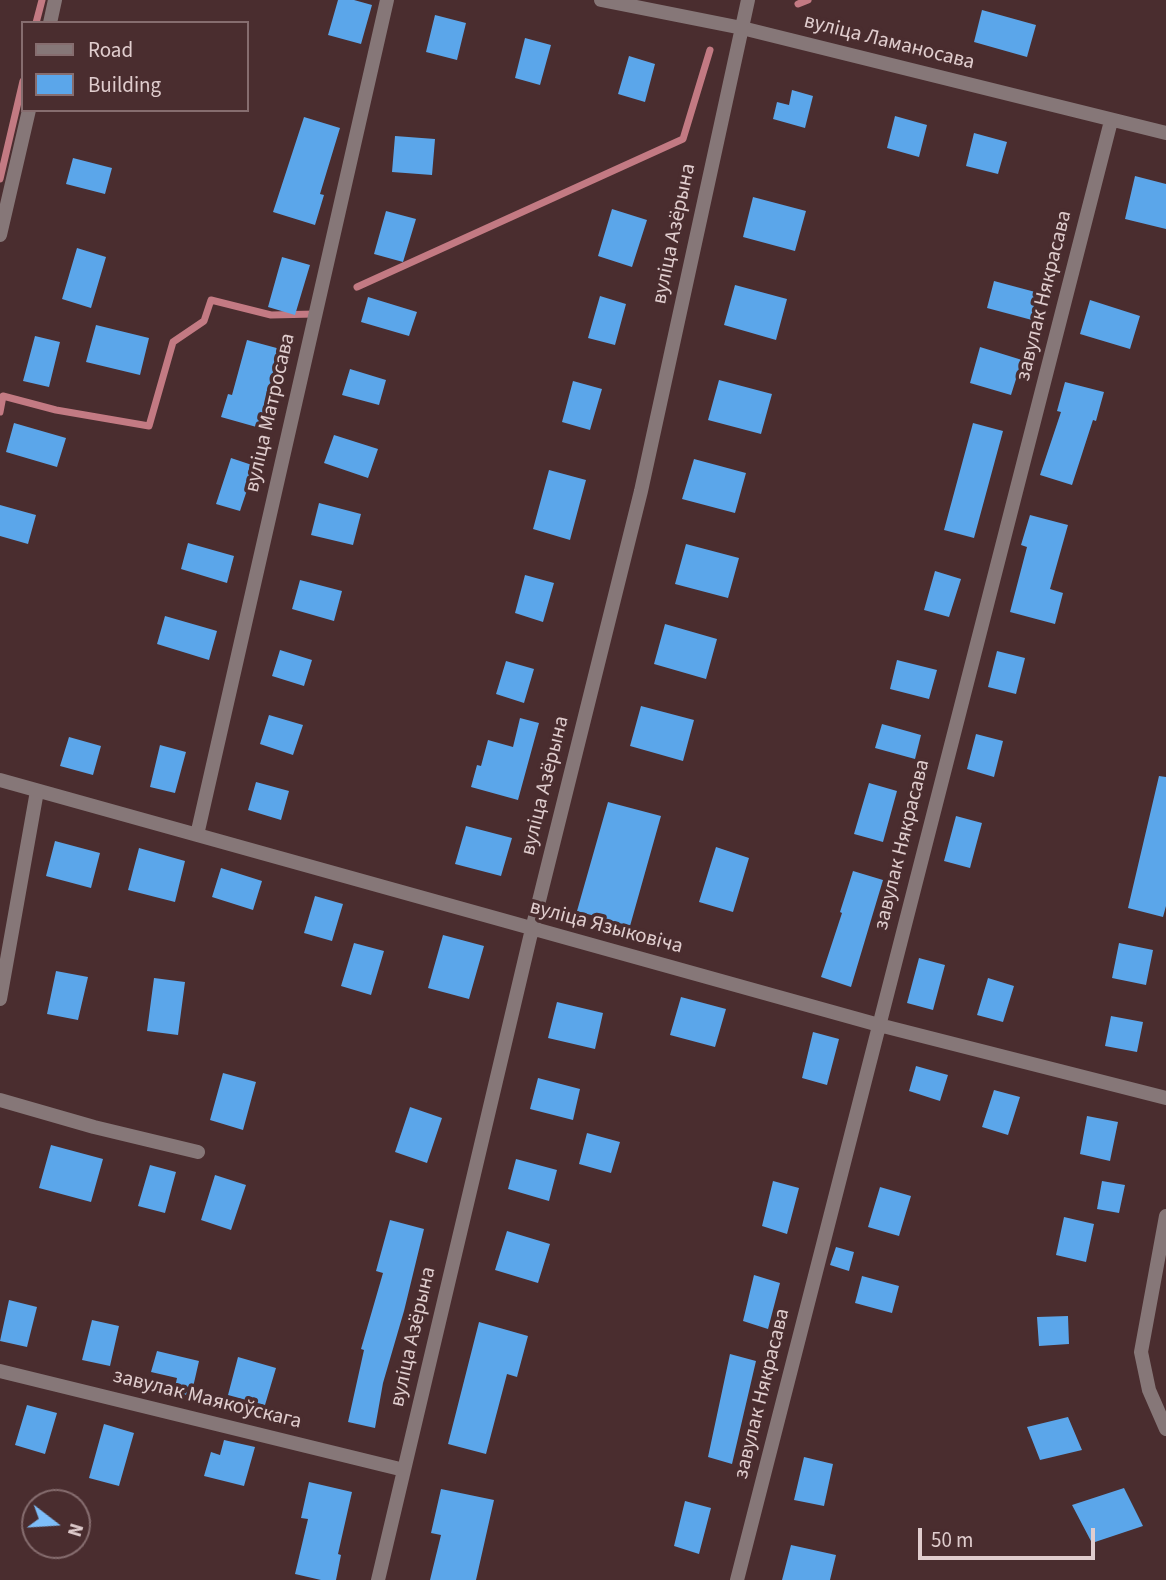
<!DOCTYPE html>
<meta charset="utf-8">
<style>
body{margin:0}
#map{position:relative;width:1166px;height:1580px;overflow:hidden;background:#4a2d2f;font-family:"Source Sans 3",sans-serif}
canvas{display:block}
.legend{position:absolute;left:21px;top:21px;width:228px;height:91px;box-sizing:border-box;background:#4a2d2f;border:2px solid #866d6f;margin:0;padding:9px 12px;list-style:none;font-size:21px;color:#e0cdce}
.legend li{display:flex;align-items:center;gap:14px;height:35px}
.legend b{width:35px;border:2px solid #866d6f}
.north{position:absolute;left:21px;top:1489px;width:70px;height:70px;box-sizing:border-box;background:#4a2d2f;border:2px solid #866d6f;border-radius:50%;rotate:107deg;font-size:19px;font-weight:700;line-height:28px;text-align:center;color:#e0cdce}
.north::after{content:'';display:block;margin:auto;width:24px;height:32px;background:#7ebef9;clip-path:polygon(50% 0,100% 100%,50% 72%,0 100%)}
.scale{position:absolute;left:918px;top:1528px;width:177px;height:32px;box-sizing:border-box;border:4px solid #e0cdce;border-top:0;padding-left:9px;font-size:21px;line-height:24px;white-space:nowrap;color:#e0cdce;-webkit-text-stroke:5px #4a2d2f;paint-order:stroke}
</style>
<div id="map">
<canvas width="1166" height="1580"></canvas>
<ul class="legend">
<li><b style="height:9px;background:#867778"></b>Road</li>
<li><b style="height:19px;background:#5ba6ea"></b>Building</li>
</ul>
<div class="north">N</div>
<div class="scale">50 m</div>
</div>
<script>
const c = document.querySelector('canvas').getContext('2d');
c.lineJoin = 'round';
const poly = rows => new Path2D(rows.map(r => 'M' + r).join(''));
function strokePath(path, color, width, dash) { c.strokeStyle = color; c.lineWidth = width; c.lineCap = dash ? 'butt' : 'round'; c.setLineDash(dash || []); c.stroke(path); }
function paint(path, color) { c.fillStyle = color; c.fill(path, 'evenodd'); }
function write(font, color, halo, rows, align = 'center') {
  c.font = font + ' "Source Sans 3",sans-serif'; c.lineWidth = 7; c.setLineDash([]); c.textBaseline = 'middle'; c.strokeStyle = halo; c.fillStyle = color; for (const [text, x, y, turn = 0] of rows) {
    c.save(); c.translate(x, y); c.rotate((+turn || 0) * Math.PI / 180); c.textAlign = isNaN(turn) ? turn : align; if (halo) c.strokeText(text, 0, 0); c.fillText(text, 0, 0); c.restore();
  }
}
const stream = poly([
 [798,4,808,0],
 [36,23,42,0],
 [0,179,23,81],
 [357,287,683,139,710,50],
 [0,412,3,396,56,410,149,426,173,342,204,321,211,300,271,315,315,314]
]);
const building = poly([
 [338,0,354,0,372,5,361,44,328,35],
 [982,10,1036,25,1027,57,974,42],
 [435,15,466,23,457,60,426,52],
 [525,38,551,45,540,85,515,78],
 [629,56,655,64,645,102,618,94],
 [792,90,813,96,805,128,773,119,777,102,789,105],
 [895,116,927,125,919,157,887,148],
 [304,117,340,128,320,194,324,195,315,225,273,212],
 [974,133,1007,142,998,174,966,166],
 [395,136,435,139,432,175,392,172],
 [73,158,112,168,105,194,66,184],
 [1135,176,1166,184,1166,229,1125,219],
 [753,197,806,211,795,251,743,237],
 [612,209,647,220,632,267,598,256],
 [386,211,416,219,403,262,374,254],
 [77,248,106,257,91,308,62,299],
 [282,257,310,265,295,315,268,307],
 [994,281,1039,293,1032,320,987,308],
 [735,285,787,299,776,340,724,325],
 [600,296,626,304,615,345,588,338],
 [368,297,417,312,409,336,361,322],
 [1090,300,1140,316,1130,349,1080,334],
 [96,325,149,338,140,375,86,362],
 [35,336,60,342,49,387,23,381],
 [247,340,284,350,260,428,221,417,228,394,232,395],
 [980,347,1022,360,1011,395,970,383],
 [350,369,386,380,379,405,342,395],
 [719,380,772,394,761,434,708,420],
 [573,381,602,389,590,430,562,422],
 [1065,382,1104,392,1096,421,1093,420,1072,485,1040,475,1061,412,1057,411],
 [14,423,66,438,57,467,6,452],
 [973,423,1003,431,974,538,944,530],
 [334,435,378,449,368,478,324,463],
 [231,458,255,466,240,511,216,504],
 [694,459,746,473,735,513,682,499],
 [549,470,586,480,570,540,533,529],
 [319,503,361,514,353,545,311,535],
 [0,505,36,515,28,544,0,536],
 [1030,515,1068,525,1050,589,1063,593,1055,624,1010,612,1027,547,1021,545],
 [188,543,234,556,227,583,181,569],
 [686,544,739,558,728,598,675,584],
 [935,571,961,579,949,617,924,610],
 [525,575,554,583,543,622,515,613],
 [300,580,342,591,334,621,292,609],
 [165,616,217,631,209,660,157,644],
 [665,624,717,639,706,679,654,664],
 [280,650,312,660,304,686,272,676],
 [997,651,1025,658,1016,694,988,687],
 [897,660,937,670,929,699,890,689],
 [506,661,534,669,524,703,496,694],
 [641,706,694,720,683,761,630,746],
 [269,715,303,725,293,755,260,744],
 [520,718,539,723,518,800,471,787,477,765,481,766,488,740,513,747],
 [882,724,921,735,915,759,875,748],
 [976,734,1003,741,994,777,967,769],
 [69,737,101,746,93,775,60,766],
 [160,745,186,752,175,793,150,787],
 [1159,776,1166,777,1166,906,1163,917,1128,908],
 [256,782,289,791,281,820,248,810],
 [869,783,897,791,883,842,854,834],
 [608,802,661,816,630,926,577,911],
 [956,816,982,823,970,868,944,861],
 [466,826,512,838,501,876,455,864],
 [55,841,100,853,91,888,46,876],
 [716,847,749,858,733,912,699,902],
 [139,848,185,861,175,902,128,890],
 [221,868,262,881,253,910,212,897],
 [853,871,883,880,851,987,821,977,842,913,840,912],
 [315,896,343,904,332,941,304,933],
 [443,935,484,946,469,999,428,988],
 [354,943,384,951,371,995,341,986],
 [1119,943,1153,950,1146,985,1112,978],
 [919,958,945,965,933,1010,907,1003],
 [56,971,88,977,78,1020,47,1014],
 [154,978,185,982,178,1035,147,1031],
 [988,978,1014,986,1003,1022,977,1015],
 [681,997,726,1009,715,1047,670,1035],
 [557,1002,603,1013,595,1049,548,1038],
 [1111,1016,1143,1022,1137,1052,1105,1046],
 [813,1032,839,1039,827,1085,802,1078],
 [916,1066,948,1075,940,1101,909,1091],
 [223,1073,256,1082,243,1130,210,1120],
 [538,1078,580,1089,573,1120,530,1109],
 [994,1090,1020,1097,1008,1135,982,1127],
 [410,1107,442,1118,427,1163,395,1152],
 [1087,1116,1118,1122,1110,1161,1080,1154],
 [587,1133,620,1142,611,1173,579,1164],
 [51,1145,103,1159,91,1202,39,1188],
 [516,1159,557,1170,549,1201,508,1189],
 [150,1165,176,1172,165,1213,138,1206],
 [215,1175,246,1185,231,1230,201,1220],
 [773,1181,799,1188,787,1234,762,1226],
 [1102,1181,1125,1185,1119,1213,1097,1209],
 [880,1187,911,1196,899,1236,868,1227],
 [1064,1217,1094,1224,1086,1262,1056,1255],
 [390,1220,424,1229,404,1311,383,1383,375,1428,348,1422,364,1350,361,1349,383,1273,376,1271],
 [507,1231,550,1244,538,1283,495,1270],
 [836,1247,854,1252,849,1271,830,1265],
 [754,1275,780,1283,768,1329,743,1321],
 [862,1276,899,1286,892,1313,855,1303],
 [9,1300,37,1307,27,1347,0,1341],
 [1068,1316,1069,1344,1039,1346,1037,1317],
 [92,1320,119,1326,110,1366,82,1360],
 [479,1322,528,1336,517,1377,507,1374,486,1454,448,1444],
 [157,1351,199,1361,191,1396,174,1392,177,1378,151,1372],
 [730,1354,756,1361,732,1464,708,1457],
 [238,1357,276,1368,265,1405,228,1395],
 [27,1405,57,1413,45,1454,15,1445],
 [1068,1417,1082,1450,1040,1460,1027,1427],
 [104,1424,134,1433,119,1486,89,1478],
 [224,1440,255,1447,244,1486,204,1476,211,1452,220,1455],
 [804,1457,833,1464,824,1506,794,1500],
 [309,1482,352,1492,338,1554,341,1555,336,1580,321,1580,295,1574,308,1519,301,1518],
 [1124,1488,1143,1526,1092,1543,1072,1505],
 [441,1489,494,1500,476,1580,430,1580,441,1535,431,1533],
 [685,1501,711,1508,699,1554,674,1546],
 [791,1545,836,1555,830,1580,782,1580]
]);
const minor = poly([
 [601,0,742,28,1166,133],
 [0,780,879,1025,1166,1098],
 [197,835,387,0],
 [0,999,37,791],
 [0,1100,94,1127,198,1152],
 [1166,1216,1141,1352,1149,1390,1166,1429],
 [0,1371,404,1470],
 [378,1580,532,929,641,491,748,0],
 [737,1580,1111,121]
]);
const tertiary = poly([
 [50,23,55,0],
 [0,235,29,110]
]);
const streetNames = [
 ["вуліца Ламаносава",889,43,14],
 ["вуліца Азёрына",675,234,-78],
 ["завулак Някрасава",1045,296,-76],
 ["вуліца Матросава",271,413,-77],
 ["вуліца Азёрына",546,786,-76],
 ["завулак Някрасава",903,845,-76],
 ["вуліца Языковіча",606,928,15],
 ["вуліца Азёрына",414,1337,-77],
 ["завулак Някрасава",763,1394,-76],
 ["завулак Маякоўскага",207,1400,14]
];
strokePath(stream, '#c37a83', 7);
paint(building, '#5ba6ea');
strokePath(minor, '#867778', 14);
strokePath(tertiary, '#867778', 14);
write('21px', '#e0cdce', '#4a2d2f', streetNames);
</script>
